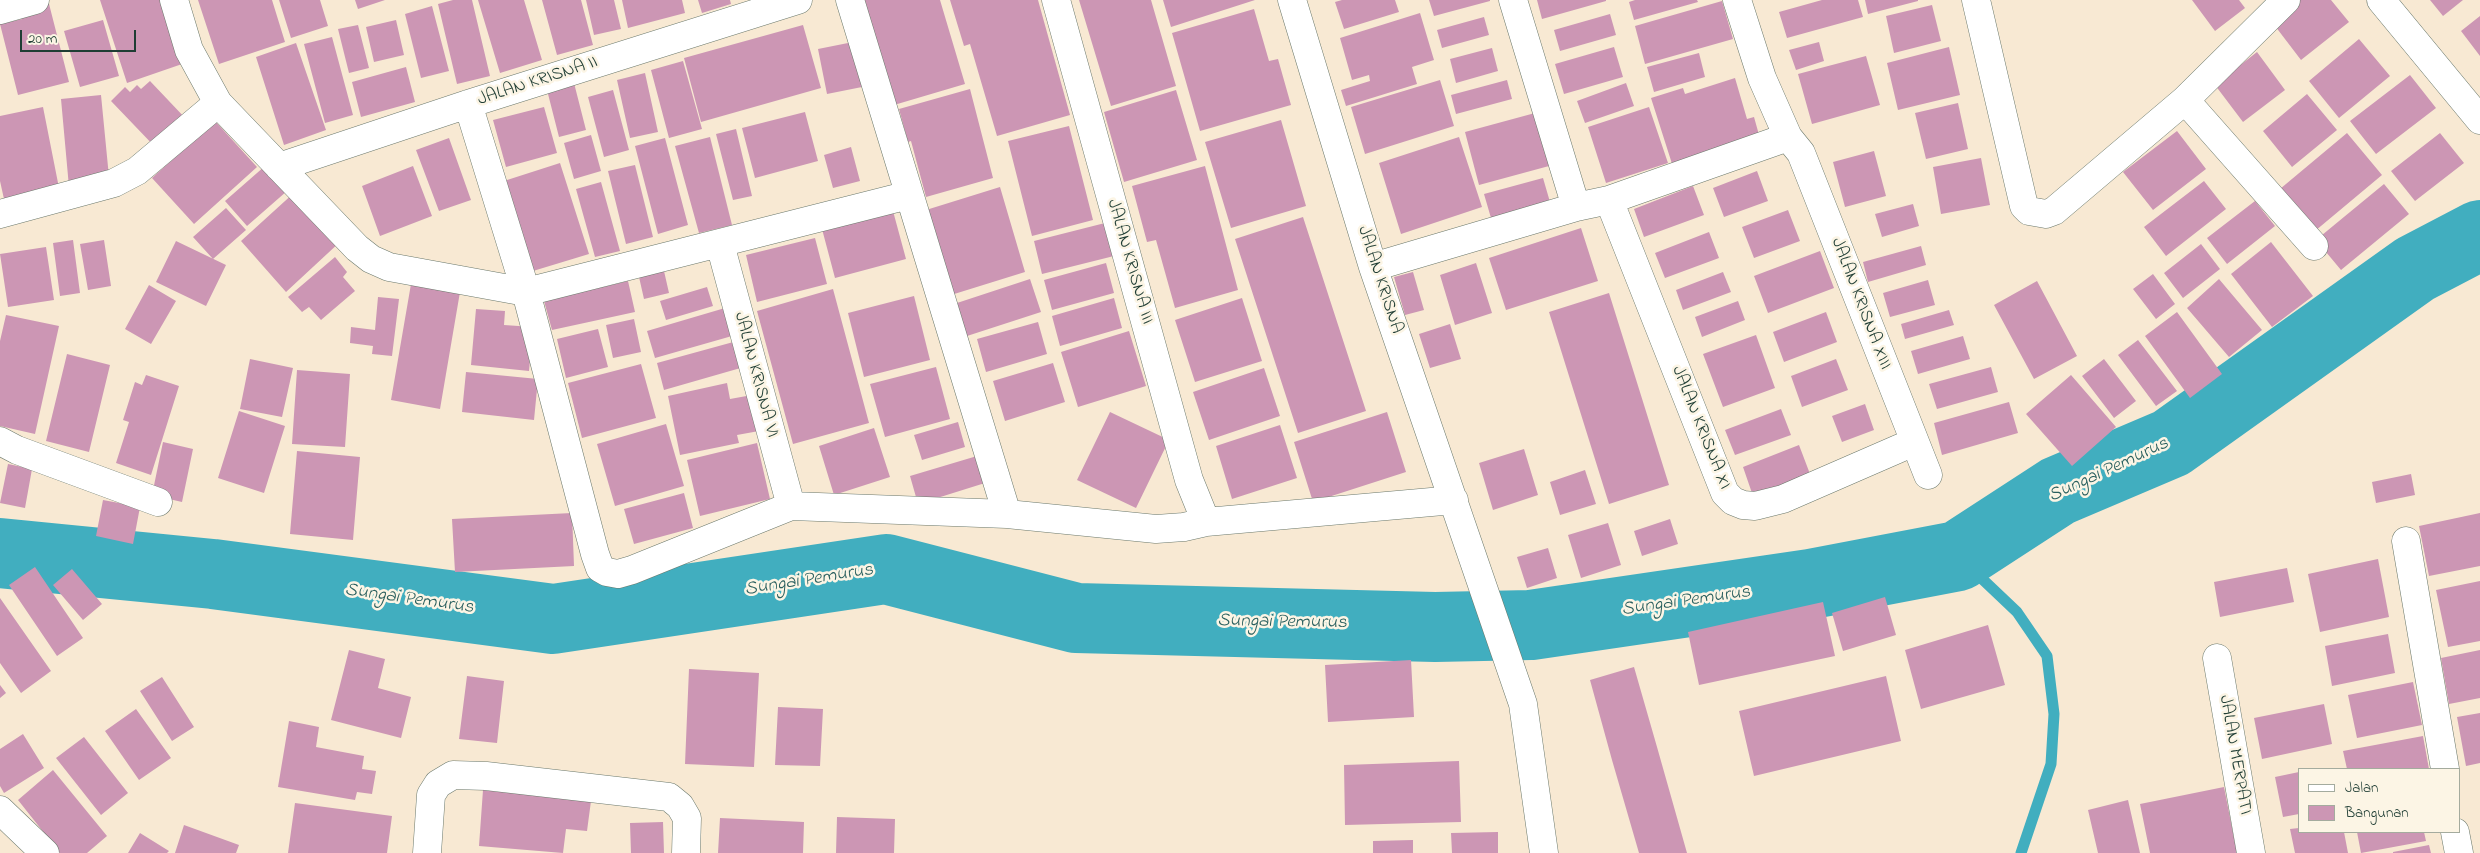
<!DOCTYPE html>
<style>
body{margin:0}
#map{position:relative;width:2480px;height:853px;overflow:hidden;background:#f8e9d3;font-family:"Indie Flower",sans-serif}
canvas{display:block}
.legend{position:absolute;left:2298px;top:768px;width:162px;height:65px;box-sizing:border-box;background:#fcf5e5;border:1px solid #a4ab9e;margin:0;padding:6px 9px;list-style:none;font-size:15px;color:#1f3d34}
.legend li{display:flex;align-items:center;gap:10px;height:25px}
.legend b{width:25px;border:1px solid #a4ab9e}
.scale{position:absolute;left:20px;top:30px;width:116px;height:22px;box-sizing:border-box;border:2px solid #1f3d34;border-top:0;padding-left:6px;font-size:15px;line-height:18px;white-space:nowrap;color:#1f3d34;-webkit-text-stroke:4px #fcf5e5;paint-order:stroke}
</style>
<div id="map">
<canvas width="2480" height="853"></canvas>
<ul class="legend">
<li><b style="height:6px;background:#fff"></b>Jalan</li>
<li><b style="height:14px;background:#cc96b4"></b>Bangunan</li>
</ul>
<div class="scale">20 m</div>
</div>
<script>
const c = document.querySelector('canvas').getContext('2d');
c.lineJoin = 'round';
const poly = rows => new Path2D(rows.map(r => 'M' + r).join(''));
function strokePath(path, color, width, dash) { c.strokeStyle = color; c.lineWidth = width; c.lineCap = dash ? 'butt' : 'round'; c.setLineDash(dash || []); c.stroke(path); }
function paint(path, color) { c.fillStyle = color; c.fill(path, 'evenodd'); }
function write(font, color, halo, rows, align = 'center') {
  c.font = font + ' "Indie Flower",sans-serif'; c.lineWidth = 5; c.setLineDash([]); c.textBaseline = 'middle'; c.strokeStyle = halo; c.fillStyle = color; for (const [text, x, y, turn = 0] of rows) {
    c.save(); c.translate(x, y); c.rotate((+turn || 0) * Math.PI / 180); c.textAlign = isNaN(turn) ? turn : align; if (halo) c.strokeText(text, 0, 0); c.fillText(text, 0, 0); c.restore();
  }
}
const stream = poly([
 [1958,556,2017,612,2047,656,2054,714,2051,764,2021,853]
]);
const river = poly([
 [0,553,213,574,553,619,886,569,1076,618,1435,627,1531,625,1811,584,1958,556,2058,491,2171,443,2415,269,2480,235]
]);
const building = poly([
 [48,0,69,82,18,95,0,24,22,19,19,8],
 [100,0,164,0,185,63,127,83],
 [198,0,272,0,285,42,219,64],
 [279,0,320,0,328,26,291,38],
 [355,0,385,0,358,9],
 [453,0,472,0,490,76,457,84,438,4],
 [478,0,524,0,542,60,500,73],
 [542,0,581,0,593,45,557,55],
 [586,0,614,0,621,29,594,35],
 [622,0,682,0,685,13,628,28],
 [698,0,730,0,731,4,702,13],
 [862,0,940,0,965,84,894,105],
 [950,0,1038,0,1070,115,997,136,970,44,964,46],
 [1079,0,1151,0,1176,86,1111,106],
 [1163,0,1255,0,1171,27],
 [1342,0,1395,0,1399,12,1344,29,1335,2],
 [1429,0,1490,0,1490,1,1434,16],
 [1537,0,1606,0,1606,1,1542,19],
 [1635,0,1697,0,1698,2,1634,20,1629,2],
 [1822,0,1858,0,1863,17,1787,38,1779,12],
 [1865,0,1918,0,1918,1,1868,14],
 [2192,0,2239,0,2245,8,2215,31],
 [2300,0,2331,0,2349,22,2301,60,2272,22],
 [2430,0,2463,0,2443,16],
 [1722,1,1733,39,1645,64,1635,26],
 [1932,5,1941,41,1894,53,1886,16],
 [432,6,449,71,421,78,405,14],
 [1254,9,1269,61,1278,59,1291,105,1200,131,1172,33],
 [1420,13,1434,60,1412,67,1417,84,1346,106,1341,90,1370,81,1369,75,1352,80,1340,38],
 [1610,14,1616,35,1560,51,1554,30],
 [2480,16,2480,56,2461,31],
 [1484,17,1489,35,1442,48,1437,30],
 [103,20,119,76,80,87,64,31],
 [396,20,404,55,374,62,366,27],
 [358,25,369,68,349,73,338,29],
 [803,25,821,88,701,122,684,58],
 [332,37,353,115,325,123,304,44],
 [2359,39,2390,76,2339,118,2309,81],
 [853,42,862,87,827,94,818,49],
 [1819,42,1824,61,1796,70,1789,50],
 [296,43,326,130,284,145,256,57],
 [1614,47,1623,77,1564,94,1555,64],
 [1949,47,1960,95,1898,110,1887,63],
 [1492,48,1498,71,1456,83,1450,59],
 [2257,52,2285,90,2243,122,2215,85],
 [1699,53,1705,77,1654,92,1647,67],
 [1866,56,1880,105,1812,124,1798,74],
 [683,61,702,129,669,138,651,70],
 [406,67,415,102,361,117,352,82],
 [645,73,658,132,630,138,617,80],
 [2410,75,2436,108,2376,154,2350,121],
 [1735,78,1747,119,1754,117,1761,142,1674,170,1651,98,1683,88,1685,94],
 [1440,80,1454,126,1365,154,1351,107],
 [1507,80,1512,99,1456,114,1451,95],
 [150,81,187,120,157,149,111,101,125,87,130,92,137,85,141,89],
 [574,83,586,130,559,137,547,90],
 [1626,83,1634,106,1585,123,1577,101],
 [970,89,993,178,926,197,911,141,908,142,899,109],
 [613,90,629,150,604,157,588,97],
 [1176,90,1197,160,1124,182,1104,112],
 [2307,94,2337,130,2292,167,2263,131],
 [101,95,109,177,69,187,61,99],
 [1958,103,1968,149,1926,159,1915,113],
 [43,107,59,188,4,199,0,181,0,116],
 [544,107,557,153,506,167,493,120],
 [1649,107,1668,163,1606,183,1588,127],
 [805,112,818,161,755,178,742,128],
 [1535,113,1549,166,1479,185,1465,132],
 [1281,120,1306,206,1231,228,1205,142],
 [215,121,257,167,194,224,152,178],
 [1069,126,1093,220,1032,236,1008,141],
 [736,129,752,196,733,200,716,134],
 [2177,131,2206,169,2153,210,2123,172],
 [2347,133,2382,175,2315,231,2280,189],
 [2440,133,2464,163,2415,201,2391,171],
 [591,135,601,171,574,179,564,143],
 [710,137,732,225,699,233,675,146],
 [1459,137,1482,207,1401,234,1379,163],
 [449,138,471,200,439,211,416,150],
 [665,138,688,225,658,234,635,146],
 [851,147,860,181,833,188,824,155],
 [1874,151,1886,196,1845,207,1833,162],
 [1981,158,1990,205,1941,214,1933,167],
 [560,163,589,254,533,271,504,181],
 [635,165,653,237,626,244,608,171],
 [265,166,287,191,247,226,225,201],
 [413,166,432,216,380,236,362,186],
 [1205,166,1238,290,1175,308,1156,240,1147,242,1132,186],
 [1757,171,1768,201,1724,217,1713,188],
 [1543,178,1550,202,1491,218,1484,194],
 [2204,181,2226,209,2166,256,2144,227],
 [601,182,620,251,595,257,576,189],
 [2384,184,2409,214,2341,270,2316,240],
 [1693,186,1704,215,1644,237,1634,209],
 [1000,187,1025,272,951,295,926,210],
 [296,191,341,241,286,292,241,241],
 [2255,201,2275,226,2227,264,2207,238],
 [1913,204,1919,226,1882,237,1875,214],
 [226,208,246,230,213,259,193,237],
 [1788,210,1800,241,1754,258,1742,227],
 [893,211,906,259,835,278,822,229],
 [1303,217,1366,411,1298,433,1235,239],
 [1105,223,1114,256,1042,274,1034,241],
 [1581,228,1598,281,1506,310,1489,258],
 [1709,232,1719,258,1665,278,1655,253],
 [815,238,827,284,757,302,746,255],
 [73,240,80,293,60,296,53,243],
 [104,240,111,286,88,290,80,244],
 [176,241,226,265,206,306,156,282],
 [2271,242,2313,296,2272,327,2231,274],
 [2201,244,2220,269,2183,298,2164,273],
 [1921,246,1926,265,1868,282,1863,262],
 [46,247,54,300,8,307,0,254],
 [1820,251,1834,288,1768,313,1754,276],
 [335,257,347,272,343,277,355,291,321,320,309,307,302,312,288,297],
 [1106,263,1114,293,1052,310,1044,280],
 [1476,263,1492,313,1455,325,1440,275],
 [664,271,669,293,644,299,639,277],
 [1413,272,1424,310,1405,315,1394,277],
 [1723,272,1731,292,1683,310,1676,290],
 [2153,274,2175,304,2156,319,2133,289],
 [1030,279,1041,312,967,336,957,303],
 [2219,279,2262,330,2229,357,2187,308],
 [1928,280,1935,305,1890,317,1883,293],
 [628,281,635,312,552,330,544,301],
 [2037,281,2077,356,2034,379,1994,305],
 [411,284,460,292,440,409,391,400],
 [149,285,176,301,151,344,125,329],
 [707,287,713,306,666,320,660,301],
 [833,289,869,423,793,444,757,311],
 [1609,293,1669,485,1609,504,1549,312],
 [914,296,930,360,864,377,848,313],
 [378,297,399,299,392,356,372,354,373,346,350,343,351,327,375,330],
 [1114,298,1122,328,1060,346,1052,316],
 [1242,298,1262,361,1195,382,1175,320],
 [1738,301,1745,320,1702,337,1695,317],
 [725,308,732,336,655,358,647,331],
 [476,309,505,311,504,325,533,327,529,371,471,365],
 [1949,310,1954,325,1905,339,1901,324],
 [1826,312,1837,342,1784,362,1773,332],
 [2177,312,2222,374,2190,398,2145,336],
 [6,315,59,326,35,434,0,426,0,341],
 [634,319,641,352,613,358,606,325],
 [1038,322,1047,354,986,372,977,339],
 [1450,324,1461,359,1430,368,1419,334],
 [598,329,608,367,566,378,557,339],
 [1129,331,1146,386,1078,407,1061,352],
 [1756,335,1775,388,1723,407,1703,354],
 [1963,336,1970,359,1918,374,1911,351],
 [2138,340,2177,391,2156,406,2118,355],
 [737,341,744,367,664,390,657,363],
 [67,354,110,365,89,452,46,441],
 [250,359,293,368,282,417,240,409],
 [1836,359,1848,390,1802,407,1791,376],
 [2104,359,2136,401,2114,418,2082,376],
 [1053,363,1065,402,1005,421,993,381],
 [641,364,656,418,582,438,568,383],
 [936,367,950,419,885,437,870,384],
 [1991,367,1998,392,1937,409,1929,384],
 [1264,368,1280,416,1209,440,1193,392],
 [297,370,350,374,345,447,292,444],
 [466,372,538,379,534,420,462,412],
 [146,375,179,386,151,475,116,463,129,422,123,420,135,382,142,385],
 [2071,375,2116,427,2072,466,2026,414],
 [727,383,730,399,752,395,759,431,737,435,739,443,680,455,668,396],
 [2009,402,2018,433,1942,455,1934,423],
 [1865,404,1874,430,1842,442,1832,416],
 [1781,409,1791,435,1735,455,1725,430],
 [239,411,285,426,264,493,218,478],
 [1110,412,1169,440,1136,508,1077,480],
 [1387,412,1406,472,1313,502,1294,442],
 [958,422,965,447,922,460,914,435],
 [666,424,684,486,615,506,597,444],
 [1280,425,1297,478,1232,499,1216,446],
 [874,428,890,477,834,495,819,446],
 [163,442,193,449,182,502,152,495],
 [757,443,770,499,700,516,687,460],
 [1799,445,1810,474,1753,496,1743,467],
 [1524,449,1538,495,1493,510,1479,463],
 [297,451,360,457,353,540,290,534],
 [977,456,985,483,918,504,910,476],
 [8,464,32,469,25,508,0,503],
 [1585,470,1596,504,1560,515,1550,482],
 [2411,474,2415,495,2376,503,2372,482],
 [684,493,693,528,634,544,624,509],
 [103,500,140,507,133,544,96,536],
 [572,513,574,566,455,572,452,519],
 [2480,513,2480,566,2429,576,2419,526],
 [1670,519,1678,544,1642,556,1634,531],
 [1608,523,1621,565,1581,578,1568,535],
 [1548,548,1557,578,1527,588,1517,557],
 [2378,559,2389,617,2320,632,2308,574],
 [35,567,83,638,57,656,9,585],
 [2287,568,2294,602,2220,617,2214,582],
 [72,569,102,604,83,620,53,585],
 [2480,581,2480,641,2448,647,2436,590],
 [1885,597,1896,635,1843,651,1832,613],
 [0,598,51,671,21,693,0,663],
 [1823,602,1835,656,1699,685,1688,632],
 [1988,625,2005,685,1921,709,1905,650],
 [2388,634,2395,673,2332,686,2325,646],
 [349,650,385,659,378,688,411,697,401,738,331,720],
 [2480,650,2480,698,2449,704,2441,658],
 [1411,660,1414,717,1328,722,1325,665],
 [1634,667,1657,747,1687,853,1639,853,1612,760,1590,680],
 [689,669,759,673,754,767,685,764],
 [467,676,504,681,497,743,459,739],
 [1886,676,1901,741,1754,776,1739,711],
 [162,677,194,727,172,741,140,691],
 [2413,682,2422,725,2357,738,2348,695],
 [0,685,6,693,0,698],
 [2324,704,2332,744,2262,759,2254,718],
 [778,707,823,709,820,766,775,765],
 [136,709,171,758,139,780,105,731],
 [2480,713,2480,763,2466,766,2457,717],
 [289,721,319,727,316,747,364,756,362,769,376,771,372,794,357,792,355,800,278,787],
 [23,734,44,768,4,793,0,786,0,749],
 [2423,736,2429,769,2347,769,2343,751],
 [84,737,128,793,101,815,56,758],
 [1459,761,1461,822,1345,825,1344,765],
 [53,770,107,836,87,853,60,853,18,800],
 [2299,772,2299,814,2283,817,2275,777],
 [2224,787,2237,853,2150,853,2140,804],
 [483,790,591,801,587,831,566,829,563,853,479,846],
 [2128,800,2140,853,2098,853,2088,810],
 [295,803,392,816,387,853,288,853],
 [837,817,895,819,894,853,836,853],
 [720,818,804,822,803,853,718,853],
 [663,822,664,853,631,853,630,823],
 [184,825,239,845,236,853,175,853],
 [2299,828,2299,832,2344,832,2348,853,2295,853,2290,829],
 [1498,832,1498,853,1452,853,1451,833],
 [2357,832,2424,832,2426,841,2361,853],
 [140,833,169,851,167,853,128,853],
 [1413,840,1413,853,1373,853,1373,841],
 [2429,845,2431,853,2393,853,2393,852]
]);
const minor = poly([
 [174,0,189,50,218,103,357,248,371,259,389,267,526,292,909,195],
 [850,0,1007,514],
 [1056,0,1189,480,1206,522],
 [1292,0,1373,267,1523,704,1544,853],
 [1513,0,1576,207],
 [1737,0,1762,78,1788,137,1801,153,1928,475],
 [1976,0,2024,206,2029,211,2046,214,2054,211,2185,100,2286,0],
 [2381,0,2480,120],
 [0,10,35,0],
 [2185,100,2314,246],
 [468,104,526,292,595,554,600,568,607,572,618,574,632,570,791,506,1007,514,1156,529,1184,527,1206,522,1454,500],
 [279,167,468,104,798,0],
 [1609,200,1725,493,1733,501,1743,505,1755,506,1783,499,1914,442],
 [0,214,114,183,137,171,218,103],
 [720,244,791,506],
 [1373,267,1576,207,1609,200,1788,137],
 [0,441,17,450,158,502],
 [2406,541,2445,769],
 [2217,658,2251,853],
 [0,810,45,853],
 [2455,832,2459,853],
 [427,853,431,795,438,784,453,775,486,776,669,797,680,806,687,818,686,853]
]);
const streetNames = [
 ["JALAN KRISNA II",538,82,-18],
 ["JALAN KRISNA III",1129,262,74],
 ["JALAN KRISNA",1379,280,72],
 ["JALAN KRISNA XIII",1860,304,69],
 ["JALAN KRISNA VI",755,375,75],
 ["JALAN KRISNA XI",1700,428,68],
 ["JALAN MERPATI",2234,755,80]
];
const waterNames = [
 ["Sungai Pemurus",2109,471,-25],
 ["Sungai Pemurus",809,581,-9],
 ["Sungai Pemurus",409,600,8],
 ["Sungai Pemurus",1686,602,-8],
 ["Sungai Pemurus",1282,623,1]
];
strokePath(stream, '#41aebf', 11);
strokePath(river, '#41aebf', 70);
paint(building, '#cc96b4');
strokePath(minor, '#6b796c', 29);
strokePath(minor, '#fff', 28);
write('18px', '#1f3d34', '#fcf5e5', streetNames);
write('italic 19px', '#295f5e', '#fcf5e5', waterNames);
</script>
